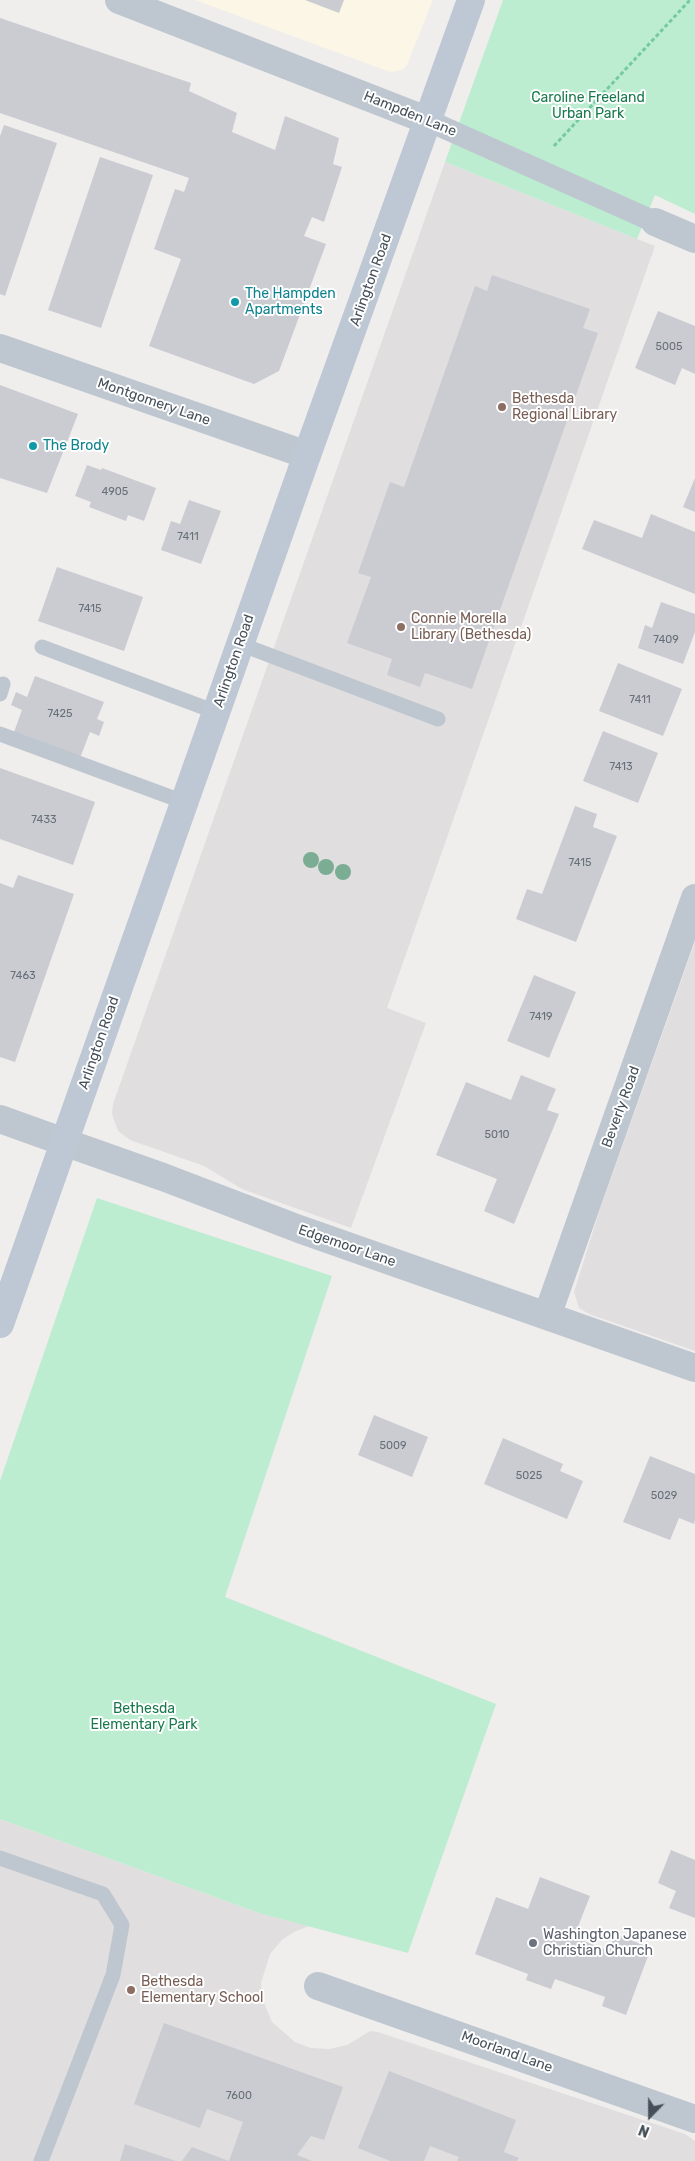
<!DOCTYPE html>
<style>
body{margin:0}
#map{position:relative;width:695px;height:2161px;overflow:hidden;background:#f0eded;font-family:Rubik,sans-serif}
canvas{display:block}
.north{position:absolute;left:625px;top:2091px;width:50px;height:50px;-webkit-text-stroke:4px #fff;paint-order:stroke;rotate:202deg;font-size:14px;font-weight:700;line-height:20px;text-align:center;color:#46505a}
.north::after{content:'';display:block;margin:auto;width:18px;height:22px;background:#46505a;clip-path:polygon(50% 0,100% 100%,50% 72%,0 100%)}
</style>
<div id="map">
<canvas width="695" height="2161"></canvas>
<div class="north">N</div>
</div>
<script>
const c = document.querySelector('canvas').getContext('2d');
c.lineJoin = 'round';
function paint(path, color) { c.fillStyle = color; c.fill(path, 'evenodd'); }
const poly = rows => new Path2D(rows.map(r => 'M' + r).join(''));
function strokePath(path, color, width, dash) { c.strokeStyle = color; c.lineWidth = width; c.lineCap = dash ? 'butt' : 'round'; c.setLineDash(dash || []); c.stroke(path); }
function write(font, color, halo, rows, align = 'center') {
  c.font = font + ' Rubik,sans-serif'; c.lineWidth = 4; c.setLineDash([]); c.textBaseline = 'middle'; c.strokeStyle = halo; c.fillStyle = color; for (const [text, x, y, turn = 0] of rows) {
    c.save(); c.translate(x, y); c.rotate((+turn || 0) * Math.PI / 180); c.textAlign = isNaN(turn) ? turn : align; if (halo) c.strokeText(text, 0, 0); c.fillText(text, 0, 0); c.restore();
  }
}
const commercial = poly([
 [195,0,433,0,407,65,402,70,390,72]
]);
const education = poly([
 [445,162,655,246,387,1008,426,1023,351,1228,242,1189,204,1166,130,1140,118,1131,112,1114,113,1104],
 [695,942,695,1351,589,1314,579,1308,574,1292,600,1209],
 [0,1819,259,1913,309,1926,294,1932,282,1940,270,1954,261,1983,262,1998,272,2022,295,2042,311,2048,329,2049,347,2045,370,2031,378,2032,685,2134,695,2141,695,2161,0,2161]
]);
const green = poly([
 [503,0,695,0,695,214,655,195,637,239,445,162],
 [97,1198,332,1276,225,1597,496,1704,408,1953,259,1913,0,1819,0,1481]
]);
const building = poly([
 [305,0,344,0,339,13],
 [0,18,191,83,189,91,237,113,232,132,275,150,285,116,339,138,333,164,342,167,324,222,312,217,304,236,326,244,279,371,254,384,149,346,181,259,154,249,175,189,184,192,189,178,0,113],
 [4,125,57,143,5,296,0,294,0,136],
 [100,157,153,175,101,328,48,310],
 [492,275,590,309,583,328,598,333,472,689,425,673,420,687,387,675,392,659,347,643,371,577,358,573,390,482,404,487,475,286,487,291],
 [658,311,695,326,695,374,682,368,675,385,635,368],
 [0,385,78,414,47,493,0,478],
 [87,465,101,470,102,468,156,488,144,521,128,515,126,521,89,507,91,502,75,496],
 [695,478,695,512,683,507],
 [189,500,221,511,201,564,161,550,171,521,180,524],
 [651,514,695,532,695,594,582,549,594,520,642,538],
 [57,567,143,597,124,651,38,621],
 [661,602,695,614,695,632,683,664,638,648,645,625,652,628],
 [618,663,682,689,663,736,599,711],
 [35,676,104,702,97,719,104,722,99,736,90,732,80,758,14,732,22,710,11,705,16,692,27,697],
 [603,731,658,753,638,803,583,781],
 [0,768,95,802,73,865,0,839],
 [575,806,597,814,593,827,617,836,576,942,516,919,527,889,542,894],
 [18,875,74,894,15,1062,0,1057,0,883,13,888],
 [534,975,576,992,549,1058,507,1041],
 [521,1075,556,1089,547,1110,559,1114,514,1224,484,1211,497,1179,436,1155,466,1082,511,1100],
 [374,1415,428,1437,412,1477,358,1455],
 [503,1438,563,1464,560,1471,583,1481,567,1519,484,1484],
 [650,1456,695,1474,695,1520,694,1524,679,1518,670,1540,623,1522],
 [671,1850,695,1860,695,1918,669,1908,676,1891,658,1883],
 [540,1877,590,1896,574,1937,609,1951,615,1934,651,1948,626,2015,602,2006,605,1997,555,1979,551,1989,526,1980,528,1974,475,1954,496,1897,528,1909],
 [164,2023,343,2087,324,2140,311,2136,297,2155,312,2161,182,2161,192,2147,229,2161,243,2122,207,2109,200,2128,134,2104],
 [389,2071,516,2120,504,2152,519,2158,517,2161,457,2161,459,2157,430,2146,424,2161,390,2161,358,2148],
 [125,2144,176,2161,120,2161]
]);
const path = poly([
 [554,146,690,0]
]);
const service = poly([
 [240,644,438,719],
 [42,647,216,712],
 [0,694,3,684],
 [0,734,184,802],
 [0,1858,103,1894,122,1925,113,1975,41,2161]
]);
const pedestrian = poly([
 [429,121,655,222]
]);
const minor = poly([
 [119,0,429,121],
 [655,222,695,239],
 [0,348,307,455],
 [64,1142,163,1177,299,1229,695,1368],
 [547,1316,695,898],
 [318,1986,695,2119]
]);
const tertiary = poly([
 [0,1119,64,1142]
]);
const secondary = poly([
 [0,1324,307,455,471,0]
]);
const trees = [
 [311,860],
 [326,867],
 [343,872]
];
const markers = [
 [235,302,5,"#0f9aa8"],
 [502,407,5,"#8d6e63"],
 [33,446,5,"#0f9aa8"],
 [401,627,5,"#8d6e63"],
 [533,1943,5,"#6b7280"],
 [131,1990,5,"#8d6e63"]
];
const numberNames = [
 ["5005",669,347],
 ["4905",115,492],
 ["7411",188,537],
 ["7415",90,609],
 ["7409",666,640],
 ["7411",640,700],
 ["7425",60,714],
 ["7413",621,767],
 ["7433",44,820],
 ["7415",580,863],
 ["7463",23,976],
 ["7419",541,1017],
 ["5010",497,1135],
 ["5009",393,1446],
 ["5025",529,1476],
 ["5029",664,1496],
 ["7600",239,2096]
];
const parkNames = [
 ["Caroline Freeland",588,98],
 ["Urban Park",588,114],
 ["Bethesda",144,1709],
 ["Elementary Park",144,1725]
];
const streetNames = [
 ["Hampden Lane",410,114,22],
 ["Arlington Road",371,280,-70],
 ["Montgomery Lane",154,402,19],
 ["Arlington Road",234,661,-71],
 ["Arlington Road",99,1043,-71],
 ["Beverly Road",621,1107,-70],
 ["Edgemoor Lane",347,1246,19],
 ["Moorland Lane",507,2052,20]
];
const cultureNames = [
 ["The Hampden",245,294],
 ["Apartments",245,310],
 ["The Brody",43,446]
];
const educationNames = [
 ["Bethesda",512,399],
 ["Regional Library",512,415],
 ["Connie Morella",411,619],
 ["Library (Bethesda)",411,635],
 ["Bethesda",141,1982],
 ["Elementary School",141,1998]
];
const worshipNames = [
 ["Washington Japanese",543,1935],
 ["Christian Church",543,1951]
];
paint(commercial, '#fbf6e6');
paint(education, '#e1dedf');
paint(green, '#bcedd0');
paint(building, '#caccd2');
strokePath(path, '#75caa2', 3, [4, 2.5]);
strokePath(service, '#bec7cf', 15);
strokePath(pedestrian, '#bec7cf', 22);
strokePath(minor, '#bec7cf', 28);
strokePath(tertiary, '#bec7cf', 28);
strokePath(secondary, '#bec8d4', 28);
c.fillStyle = '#7aad94';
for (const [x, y] of trees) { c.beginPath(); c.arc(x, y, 8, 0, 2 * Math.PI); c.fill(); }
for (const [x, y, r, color] of markers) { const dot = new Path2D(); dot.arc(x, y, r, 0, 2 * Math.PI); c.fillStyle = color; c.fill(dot); strokePath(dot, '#fff', 2); }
write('11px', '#676f78', null, numberNames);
write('14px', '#19794c', '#fff', parkNames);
write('14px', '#46505a', '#fff', streetNames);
write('14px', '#0d838f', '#fff', cultureNames, 'left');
write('14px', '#785e54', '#fff', educationNames, 'left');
write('14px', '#5b616d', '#fff', worshipNames, 'left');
</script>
